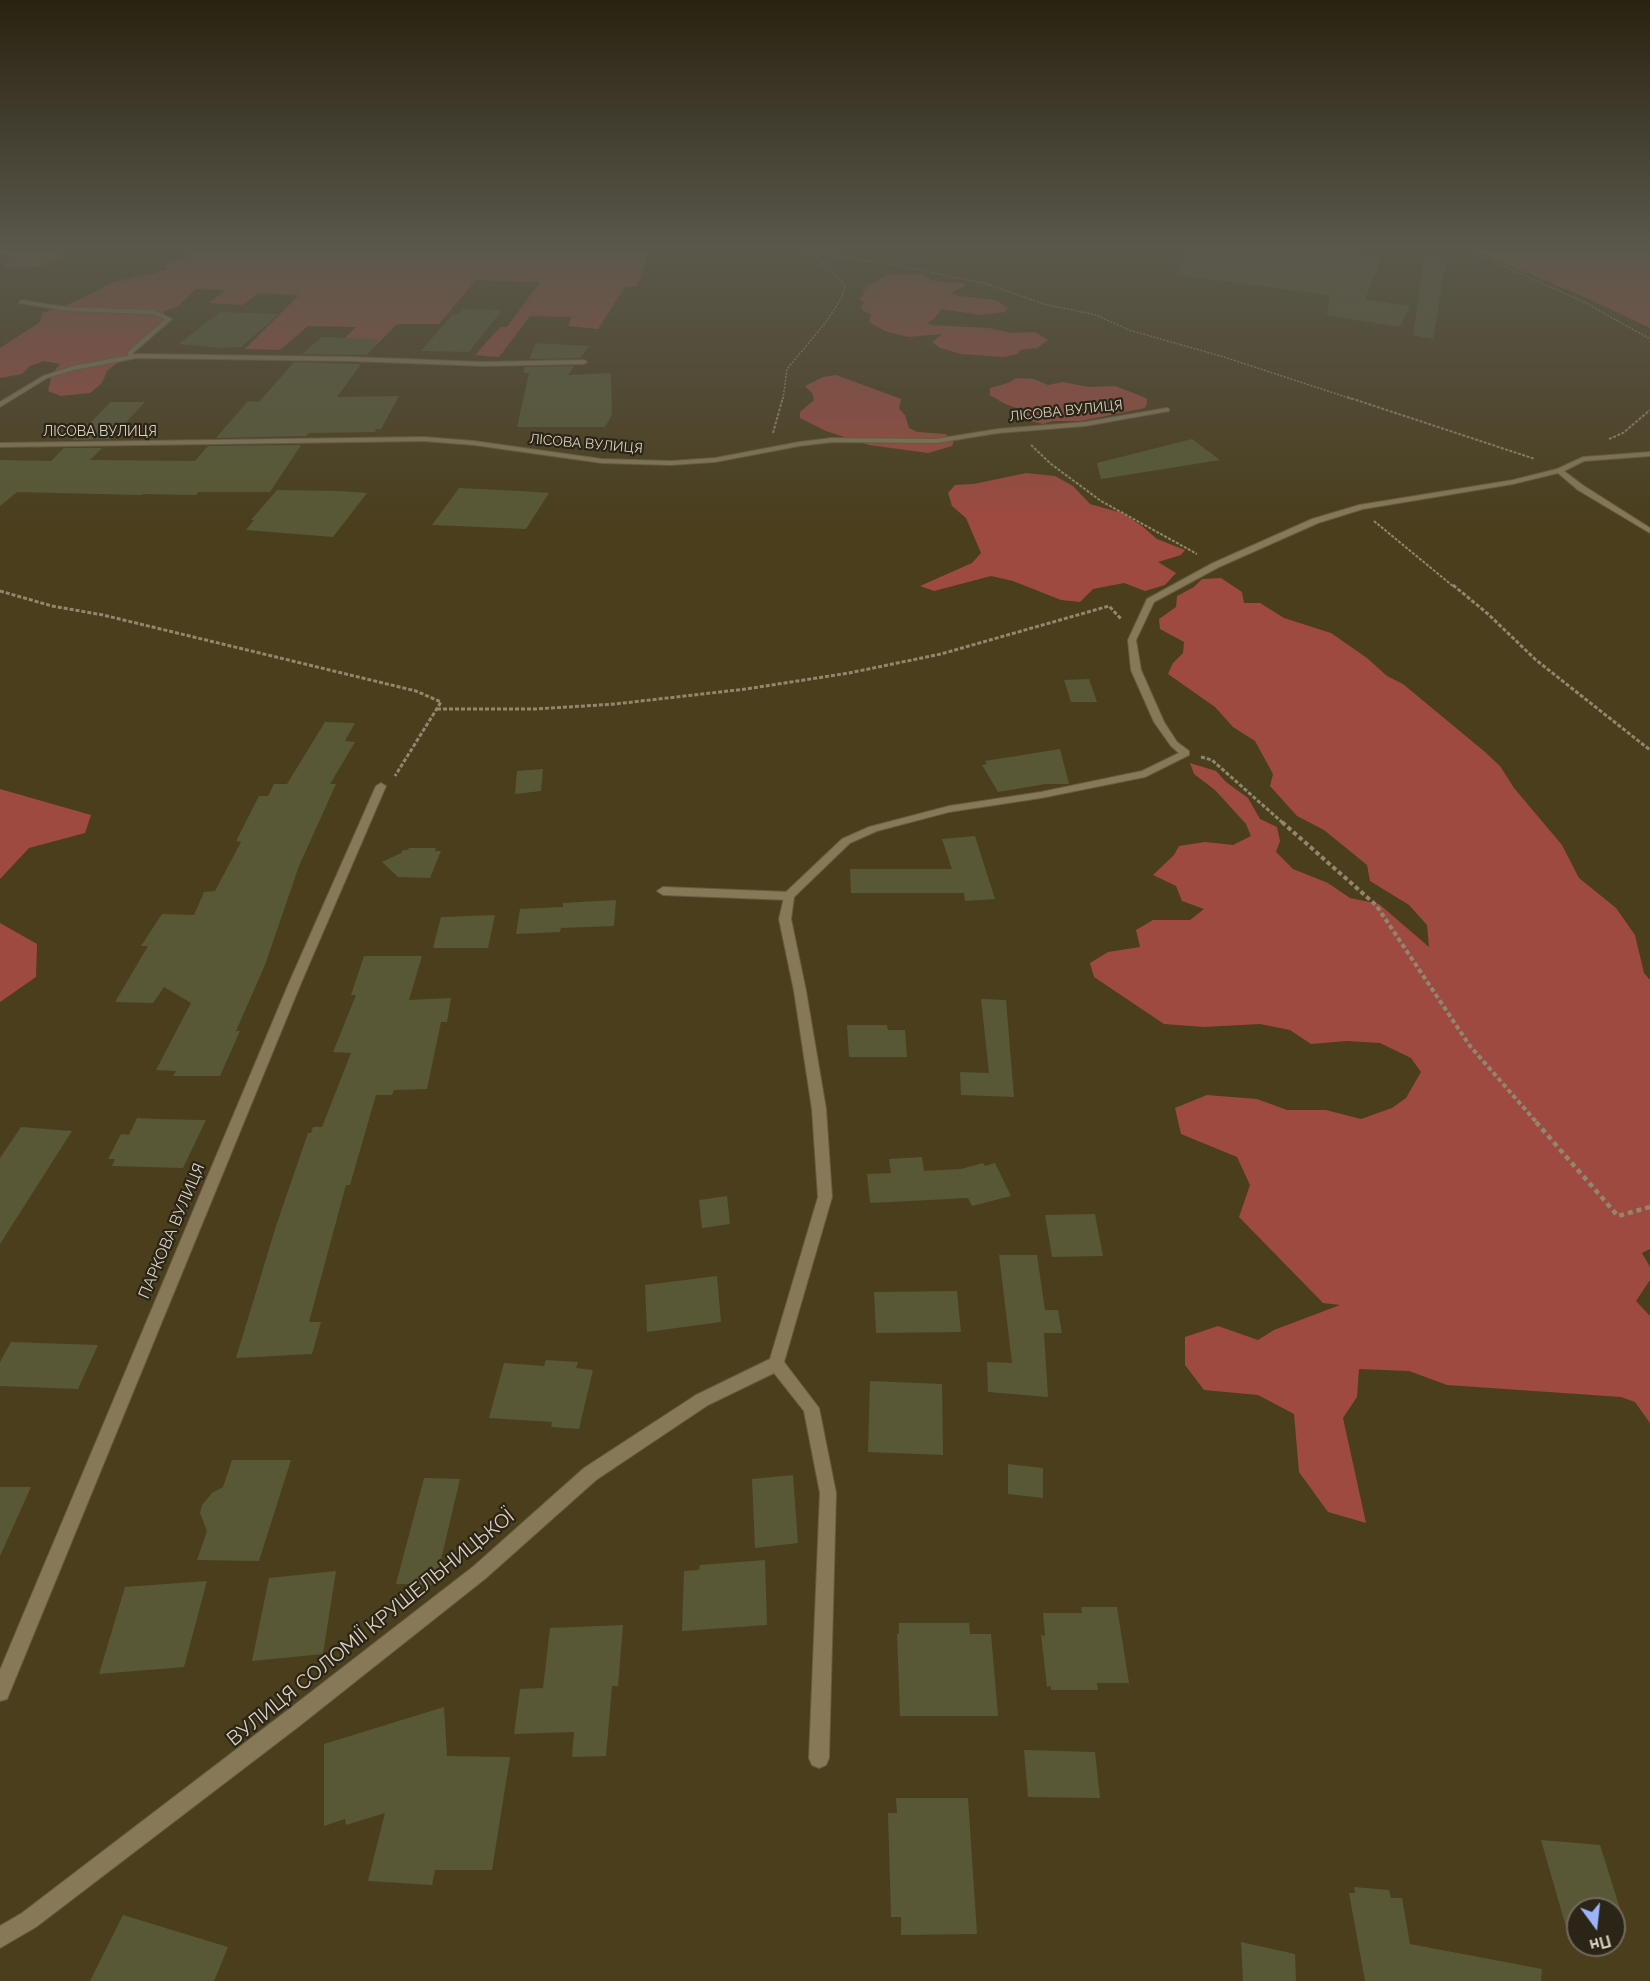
<!DOCTYPE html>
<meta charset="utf-8">
<style>
body{margin:0}
#map{position:relative;width:1650px;height:1981px;overflow:hidden;background:#4a3e1d;font-family:Raleway,sans-serif}
canvas{display:block}
.north{position:absolute;left:1566px;top:1897px;width:60px;height:60px;box-sizing:border-box;background:#2b2517;border:2px solid #716a5b;border-radius:50%;rotate:165deg;font-size:16px;font-weight:700;line-height:24px;text-align:center;color:#dad2c0}
.north::after{content:'';display:block;margin:auto;width:21px;height:27px;background:#9ab5fd;clip-path:polygon(50% 0,100% 100%,50% 72%,0 100%)}
</style>
<div id="map">
<canvas width="1650" height="1981"></canvas>
<div class="north">Пн</div>
</div>
<script>
const c = document.querySelector('canvas').getContext('2d');
c.lineJoin = 'round';
function paint(path, color) { c.fillStyle = color; c.fill(path, 'evenodd'); }
const poly = rows => new Path2D(rows.map(r => 'M' + r).join(''));
function strokePath(path, color, width, dash) { c.strokeStyle = color; c.lineWidth = width; c.lineCap = dash ? 'butt' : 'round'; c.setLineDash(dash || []); c.stroke(path); }
function write(font, color, halo, rows, align = 'center') {
  c.font = font + ' Raleway,sans-serif'; c.lineWidth = 4.5; c.setLineDash([]); c.textBaseline = 'middle'; c.strokeStyle = halo; c.fillStyle = color; for (const [text, x, y, turn = 0] of rows) {
    c.save(); c.translate(x, y); c.rotate((+turn || 0) * Math.PI / 180); c.textAlign = isNaN(turn) ? turn : align; if (halo) c.strokeText(text, 0, 0); c.fillText(text, 0, 0); c.restore();
  }
}
const green = poly([
 [0,250,69,250,60,252,59,258,40,266,13,269,4,265,11,256,0,253],
 [204,250,650,250,637,286,625,287,598,329,568,326,572,317,530,316,499,357,475,355,500,327,507,327,540,282,476,280,439,324,397,324,368,353,331,352,356,327,308,326,280,350,245,349,299,295,259,293,242,305,209,303,226,290,196,289,177,307,164,311,164,319,148,338,107,371,102,383,90,393,61,396,48,391,52,374,60,364,44,361,30,366,22,374,0,378,0,348,40,322,42,313,74,302,114,282,167,270,166,264],
 [1473,250,1650,250,1650,328,1580,295],
 [896,274,925,275,931,280,940,282,963,283,966,286,953,291,952,295,996,300,1008,308,1005,312,981,315,941,309,934,319,928,322,930,325,989,328,1011,333,1035,332,1048,340,1037,348,1020,350,1017,354,1004,357,961,354,940,348,932,342,942,334,908,337,885,331,869,322,871,314,863,311,861,306,864,302,858,299,864,295,862,293,868,286,885,276],
 [836,375,901,399,899,409,905,415,909,428,917,432,945,434,954,440,952,446,928,453,869,445,826,431,800,418,800,412,814,400,812,393,805,386,823,377],
 [1016,378,1034,379,1048,385,1063,382,1089,387,1115,386,1141,396,1147,399,1147,403,1145,408,1081,421,1053,421,1043,424,1031,421,1020,409,1005,404,990,395,990,388,1008,383],
 [1026,473,1055,476,1073,486,1090,504,1122,513,1142,526,1157,539,1185,550,1181,555,1158,562,1176,573,1165,585,1145,591,1124,583,1093,589,1080,602,1061,600,1013,581,991,576,934,591,920,586,972,563,981,553,966,518,952,506,948,493,955,485,974,484],
 [1221,578,1242,592,1244,603,1260,603,1284,618,1331,633,1367,658,1387,676,1403,684,1485,752,1500,766,1514,788,1562,845,1579,878,1616,908,1635,935,1644,973,1650,980,1650,1249,1642,1253,1650,1267,1650,1280,1636,1301,1650,1316,1650,1423,1635,1402,1621,1397,1447,1385,1409,1371,1359,1369,1357,1397,1343,1418,1366,1523,1328,1512,1299,1472,1294,1414,1258,1395,1204,1390,1185,1365,1185,1337,1218,1326,1258,1340,1274,1330,1340,1305,1323,1303,1239,1217,1250,1185,1237,1157,1181,1134,1175,1108,1207,1095,1257,1099,1287,1110,1326,1110,1361,1119,1392,1108,1406,1098,1421,1072,1411,1058,1380,1043,1347,1041,1311,1044,1290,1030,1260,1024,1204,1027,1164,1024,1094,977,1090,963,1108,952,1140,947,1136,930,1153,920,1190,920,1204,909,1182,901,1176,886,1153,875,1174,855,1179,846,1205,842,1233,845,1251,836,1246,824,1215,790,1194,774,1190,763,1216,771,1226,782,1248,798,1260,819,1277,827,1280,841,1276,852,1293,869,1328,883,1350,898,1379,904,1429,947,1427,925,1409,905,1370,881,1367,865,1324,830,1297,816,1270,786,1273,774,1255,741,1233,727,1215,707,1168,674,1173,663,1183,653,1184,642,1160,629,1159,619,1176,607,1177,596,1194,587,1202,579],
 [0,789,91,815,85,833,29,848,0,879],
 [0,923,37,944,36,977,0,1002]
]);
const building = poly([
 [1190,250,1316,250,1381,258,1365,300,1176,275],
 [1424,259,1446,261,1433,339,1413,335],
 [1330,295,1410,306,1400,327,1327,315],
 [463,309,502,310,469,352,421,351,452,315,458,315],
 [220,312,279,314,241,347,220,348,179,344],
 [322,337,379,339,367,355,302,354],
 [536,343,589,346,580,358,529,359],
 [294,362,361,364,337,397,399,396,381,429,376,429,375,432,309,433,306,436,216,438,248,401,259,402],
 [574,366,568,375,611,373,612,415,605,427,517,427,529,373,523,373,525,367],
 [111,402,145,402,110,439,73,440],
 [1192,439,1220,460,1101,479,1097,463],
 [301,445,270,492,198,492,196,495,143,494,141,495,17,492,0,506,0,460,51,461,64,448,102,448,90,460,195,461,208,446],
 [459,488,520,491,549,493,526,529,432,525],
 [277,490,340,491,367,493,333,537,246,530,254,520,251,520],
 [1089,679,1097,702,1071,702,1064,680],
 [325,722,355,723,345,741,355,742,330,784,336,784,299,866,265,965,236,1031,240,1031,220,1076,173,1076,176,1071,156,1070,191,1003,164,987,153,1003,115,1002,148,946,141,946,162,914,194,915,204,892,215,891,241,842,236,841,259,796,268,796,274,784,287,784],
 [1060,749,1069,784,1046,784,998,792,982,765,987,764,985,761],
 [543,769,541,791,515,794,517,771],
 [975,836,995,899,965,901,964,893,851,893,850,869,952,869,942,839],
 [409,848,436,848,435,851,441,851,430,878,398,877,382,862,401,853,403,850,408,850],
 [616,900,614,926,561,928,560,932,516,934,520,909,563,907,563,903],
 [495,915,488,948,433,948,441,917],
 [364,956,422,956,409,1000,451,998,447,1022,441,1022,427,1089,394,1090,392,1095,376,1095,350,1185,346,1185,309,1322,321,1322,312,1354,236,1358,276,1226,308,1133,311,1133,313,1127,322,1127,351,1053,333,1052,356,995,351,995],
 [981,999,1006,1000,1014,1097,961,1095,960,1072,989,1073],
 [847,1025,887,1025,888,1030,905,1030,907,1057,849,1057],
 [137,1118,156,1119,206,1120,183,1168,112,1166,115,1159,108,1159,121,1134,129,1135],
 [21,1127,72,1131,0,1244,0,1158],
 [922,1157,924,1171,961,1169,983,1163,985,1166,995,1163,1011,1196,972,1206,968,1198,870,1203,867,1174,891,1173,889,1159],
 [727,1196,730,1224,702,1228,699,1200],
 [1095,1214,1103,1256,1052,1257,1045,1215],
 [999,1255,1037,1255,1045,1310,1058,1310,1062,1333,1044,1333,1048,1397,988,1392,987,1362,1012,1363],
 [717,1276,721,1322,647,1332,645,1285],
 [957,1291,961,1332,876,1333,874,1292],
 [11,1342,98,1345,78,1389,0,1386,0,1362],
 [546,1360,578,1362,576,1368,593,1370,579,1429,551,1427,552,1422,489,1418,504,1363,544,1366],
 [870,1381,942,1384,943,1455,868,1452],
 [232,1460,291,1460,259,1561,197,1560,207,1531,200,1513,202,1505,212,1493,223,1487],
 [1008,1464,1043,1468,1043,1498,1008,1494],
 [793,1475,798,1543,755,1548,752,1479],
 [424,1478,460,1479,435,1585,396,1584],
 [0,1487,31,1487,0,1556],
 [765,1560,767,1625,682,1631,684,1571,699,1570,700,1565],
 [336,1571,323,1654,252,1661,269,1578],
 [207,1581,184,1667,99,1674,125,1587],
 [1081,1607,1117,1607,1129,1683,1097,1683,1098,1690,1051,1690,1051,1686,1047,1687,1041,1635,1045,1636,1043,1613,1082,1613],
 [899,1623,969,1623,970,1634,991,1634,998,1716,900,1716,897,1634,899,1634],
 [623,1625,618,1686,612,1686,606,1756,572,1757,574,1732,514,1734,520,1689,543,1688,550,1628],
 [444,1707,447,1756,510,1757,492,1870,435,1870,432,1885,368,1881,385,1813,346,1825,345,1819,324,1826,324,1744],
 [1024,1750,1095,1752,1100,1798,1028,1797],
 [896,1798,968,1798,977,1934,901,1935,901,1917,891,1917,888,1813,897,1813],
 [1541,1840,1600,1845,1627,1931,1614,1930,1614,1909,1578,1909,1578,1928,1566,1927],
 [1354,1887,1389,1890,1391,1898,1402,1898,1410,1944,1542,1969,1541,1981,1365,1981,1349,1893,1355,1893],
 [123,1915,228,1947,214,1981,90,1981],
 [1241,1942,1295,1954,1296,1981,1243,1981]
]);
const pathFar4 = poly([
 [787,250,897,265,987,284,1044,304,1096,315,1129,330,1224,357,1352,399],
 [1468,250,1584,302,1650,339],
 [783,399,787,369,826,322,841,299,845,287,840,279,824,266,813,250]
]);
const pathFar3 = poly([
 [1347,397,1535,459],
 [773,433,783,397],
 [1609,439,1623,433,1650,410],
 [1031,445,1051,464,1101,501,1197,554],
 [1374,521,1454,587]
]);
const pathFar2 = poly([
 [1453,585,1488,614,1536,660,1650,750],
 [0,591,52,606,103,615,416,691,441,702,395,776],
 [437,709,535,709,615,704,746,689,849,673,941,654,1109,606,1122,620],
 [1201,757,1212,760,1284,824]
]);
const pathFar1 = poly([
 [1282,822,1376,905,1470,1046,1538,1124]
]);
const path = poly([
 [1536,1122,1618,1216,1650,1207]
]);
const service = poly([
 [21,300,67,307,153,310,172,319,133,353,134,357,131,359,128,357,128,352,165,319,152,314,67,311,19,303,21,300],
 [663,887,789,892,795,896,789,900,663,895,657,891,663,887]
]);
const minor = poly([
 [137,354,352,357,484,362,584,360,587,362,584,364,484,366,352,361,137,358,74,370,47,378,0,407,0,402,43,376,73,366,137,354],
 [1167,408,1169,409,1169,411,1085,426,998,433,936,443,832,442,799,446,715,462,671,465,602,463,474,445,424,441,0,447,0,443,424,437,474,441,602,459,671,461,715,458,799,442,832,438,936,439,998,429,1085,422,1167,408],
 [1650,452,1650,456,1584,461,1564,471,1584,486,1650,528,1650,533,1578,490,1558,473,1513,484,1363,509,1318,523,1219,567,1154,602,1136,640,1141,670,1164,722,1177,742,1189,751,1189,755,1145,777,1041,798,949,812,877,831,850,843,794,897,791,919,806,991,826,1109,832,1197,784,1362,819,1408,836,1493,829,1758,826,1765,819,1768,812,1765,809,1758,820,1493,804,1411,774,1373,708,1405,596,1480,486,1578,298,1727,36,1927,0,1948,0,1926,22,1913,284,1713,474,1566,584,1468,696,1395,770,1359,818,1197,812,1109,794,991,779,919,785,893,842,839,869,827,949,806,1041,792,1142,771,1179,753,1171,746,1154,722,1131,670,1128,640,1147,599,1213,563,1312,519,1359,505,1513,480,1557,469,1583,457,1650,452],
 [381,783,386,786,301,983,7,1699,0,1701,0,1670,289,983,376,786,381,783]
]);
const farStreetnames = [
 ["ЛІСОВА ВУЛИЦЯ",1066,411,-6],
 ["ЛІСОВА ВУЛИЦЯ",100,432],
 ["ЛІСОВА ВУЛИЦЯ",586,444,5]
];
const streetNames = [
 ["ПАРКОВА ВУЛИЦЯ",172,1231,-67]
];
const nearStreetnames = [
 ["ВУЛИЦЯ СОЛОМІЇ КРУШЕЛЬНИЦЬКОЇ",371,1628,-39]
];
paint(green, '#9e4a40');
paint(building, '#585836');
strokePath(service, '#665c3f', 2);
strokePath(minor, '#665c3f', 2);
strokePath(pathFar4, '#91876d', 1.5, [2, 1.5]);
strokePath(pathFar3, '#91876d', 2, [3, 1.5]);
strokePath(pathFar2, '#91876d', 3, [4, 2]);
strokePath(pathFar1, '#91876d', 4, [4.5, 3]);
strokePath(path, '#91876d', 4.5, [5, 4]);
paint(service, '#877957');
paint(minor, '#877957');
const sky = c.createLinearGradient(0, 0, 0, 527);
sky.addColorStop(0, '#292210');
sky.addColorStop(0.47, '#5a584c');
sky.addColorStop(1, '#5a584c00');
c.fillStyle = sky;
c.fillRect(0, 0, 1650, 527);
write('14px', '#dad2c0', '#2b2517', farStreetnames);
write('16px', '#dad2c0', '#2b2517', streetNames);
write('20px', '#dad2c0', '#2b2517', nearStreetnames);
</script>
